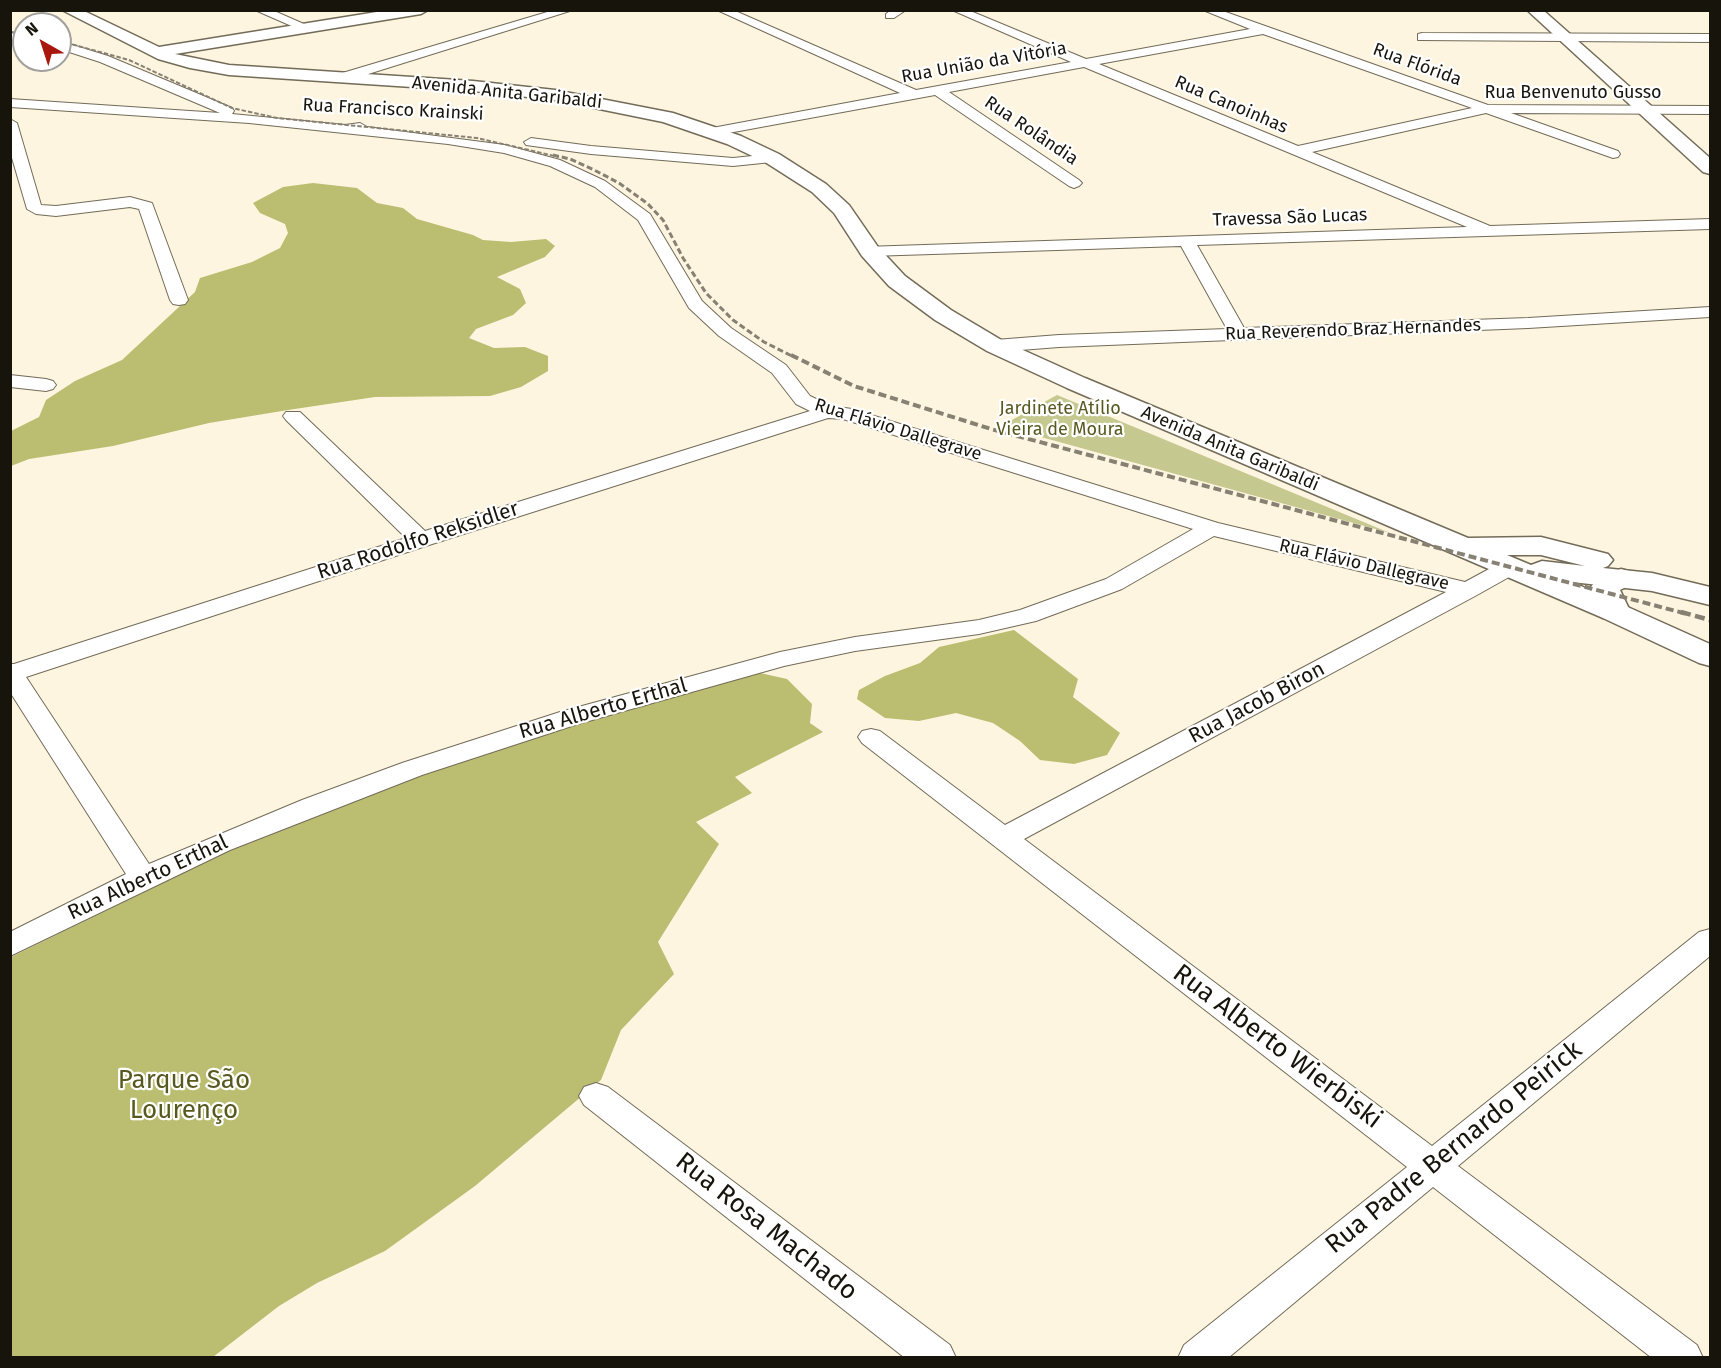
<!DOCTYPE html>
<meta charset="utf-8">
<style>
body{margin:0}
#map{position:relative;width:1721px;height:1368px;overflow:hidden;background:#fdf5df;font-family:"Fira Sans",sans-serif}
canvas{display:block}
.frame{position:absolute;inset:0;border:12px solid #17140c;pointer-events:none}
.north{position:absolute;left:12px;top:12px;width:60px;height:60px;box-sizing:border-box;background:#fff;border:2px solid #a2a19e;border-radius:50%;rotate:321deg;font-size:16px;font-weight:700;line-height:24px;text-align:center;color:#17140c}
.north::after{content:'';display:block;margin:auto;width:21px;height:27px;background:#a9160e;clip-path:polygon(50% 0,100% 100%,50% 72%,0 100%)}
</style>
<div id="map">
<canvas width="1721" height="1368"></canvas>
<div class="frame"></div>
<div class="north">N</div>
</div>
<script>
const c = document.querySelector('canvas').getContext('2d');
c.lineJoin = 'round';
function paint(path, color) { c.fillStyle = color; c.fill(path, 'evenodd'); }
const poly = rows => new Path2D(rows.map(r => 'M' + r).join(''));
function strokePath(path, color, width, dash) { c.strokeStyle = color; c.lineWidth = width; c.lineCap = dash ? 'butt' : 'round'; c.setLineDash(dash || []); c.stroke(path); }
function write(font, color, halo, rows, align = 'center') {
  c.font = font + ' "Fira Sans",sans-serif'; c.lineWidth = 4.5; c.setLineDash([]); c.textBaseline = 'middle'; c.strokeStyle = halo; c.fillStyle = color; for (const [text, x, y, turn = 0] of rows) {
    c.save(); c.translate(x, y); c.rotate((+turn || 0) * Math.PI / 180); c.textAlign = isNaN(turn) ? turn : align; if (halo) c.strokeText(text, 0, 0); c.fillText(text, 0, 0); c.restore();
  }
}
const green = poly([
 [1057,395,1390,533,1001,426]
]);
const forest = poly([
 [313,183,357,188,377,203,403,208,417,219,473,235,483,240,511,242,546,239,555,246,545,257,497,277,520,289,526,303,513,315,476,329,469,338,494,348,525,347,548,356,548,371,521,387,490,396,375,397,288,410,209,423,113,446,29,459,11,466,11,431,39,417,46,400,75,381,122,360,195,292,200,278,252,262,280,248,288,233,285,224,260,213,253,203,283,187],
 [1014,630,1078,679,1073,697,1120,733,1107,755,1074,764,1040,760,1020,741,993,723,956,713,919,721,885,718,857,699,859,690,885,676,920,663,939,647],
 [751,671,787,679,812,704,810,723,823,732,735,777,752,793,696,822,719,844,658,942,674,974,621,1030,601,1080,475,1186,385,1251,317,1283,279,1306,213,1357,11,1358,11,957,251,840,418,770]
]);
const minor = poly([
 [255,10,272,10,313,28,311,31,303,31,255,10],
 [554,10,573,10,349,80,339,80,338,77,339,74,554,10],
 [717,10,733,10,916,90,1071,62,952,10,968,10,1086,59,1250,29,1203,10,1220,10,1488,105,1710,106,1710,114,1511,113,1618,151,1620,154,1618,157,1613,158,1486,113,1312,152,1490,226,1710,219,1710,229,1197,245,1244,328,1528,318,1710,307,1710,317,1528,328,1059,347,995,352,988,350,986,346,988,342,995,340,1059,335,1227,329,1181,246,870,256,864,255,862,251,864,247,1467,227,1084,67,949,92,1079,180,1082,183,1079,186,1074,188,1069,186,935,95,712,136,707,135,705,132,707,129,712,128,900,93,717,10],
 [1263,34,1472,108,1298,146,1099,64,1263,34],
 [891,10,906,10,894,18,886,18,886,14,891,10],
 [10,32,24,35,24,43,10,40,10,32],
 [1422,33,1710,34,1710,42,1418,40,1418,34,1422,33],
 [60,41,108,56,232,108,234,111,232,114,345,125,360,123,367,127,505,145,560,160,605,181,650,214,702,301,731,328,786,365,810,396,831,406,852,409,1218,523,1465,582,1502,562,1510,560,1518,562,1522,567,1518,572,1477,595,1024,839,1432,1146,1699,932,1710,929,1710,956,1458,1166,1697,1345,1703,1358,1652,1358,1433,1187,1228,1358,1178,1358,1184,1345,1407,1167,862,743,858,737,862,731,871,729,880,731,1005,825,1446,592,1214,536,1122,589,1036,621,979,634,855,651,784,666,578,724,422,775,230,850,10,956,10,932,126,874,10,692,10,664,14,664,406,538,286,420,283,416,286,412,300,412,425,531,810,411,796,404,772,373,719,336,689,308,638,220,595,187,550,166,504,153,448,144,249,123,10,107,10,99,220,113,100,62,60,49,60,41],
 [828,418,843,419,1193,529,1106,579,1020,610,979,620,855,637,780,652,560,712,402,763,302,800,149,864,26,677,429,545,828,418],
 [10,119,17,123,41,205,56,206,130,197,152,203,188,300,185,304,179,305,173,304,170,300,139,209,130,207,56,216,36,214,27,209,10,151,10,119],
 [531,138,591,146,733,158,772,154,779,158,772,162,733,166,591,154,526,145,524,142,531,138],
 [10,375,46,379,53,381,56,385,53,389,46,391,10,387,10,375],
 [596,1083,608,1087,950,1345,956,1358,905,1358,584,1105,579,1096,584,1087,596,1083]
]);
const tertiary = poly([
 [1527,10,1543,10,1710,158,1710,174,1703,172,1527,10]
]);
const secondary = poly([
 [62,10,82,10,159,47,389,10,428,10,421,14,175,54,229,65,473,81,555,90,673,113,741,136,779,154,826,184,849,205,878,247,905,276,951,310,1003,341,1085,378,1468,538,1541,537,1608,554,1613,560,1608,566,1603,568,1652,573,1710,587,1710,605,1652,591,1572,582,1710,644,1710,666,1699,663,1603,618,1067,388,987,351,935,320,889,286,862,256,834,213,812,192,765,162,727,144,663,122,555,100,473,91,229,75,190,68,158,59,62,10],
 [1507,555,1541,555,1585,566,1542,561,1531,565,1507,555]
]);
const primary = poly([
 [1621,569,1632,572,1636,578,1632,584,1620,590,1630,611,1625,618,1614,620,1603,618,1590,588,1599,577,1621,569]
]);
const railFar3 = poly([
 [10,32,24,34],
 [60,41,129,60,232,108,277,118,477,138,559,157]
]);
const railFar2 = poly([
 [553,155,570,159,594,170,619,183,648,204,663,220,683,258,706,293,733,320,764,342,794,357]
]);
const railFar1 = poly([
 [791,355,854,386,991,429,1687,614]
]);
const rail = poly([
 [1681,612,1710,620]
]);
const farStreetnames = [
 ["Rua União da Vitória",984,63,-10],
 ["Rua Flórida",1417,65,20],
 ["Avenida Anita Garibaldi",507,93,6],
 ["Rua Benvenuto Gusso",1573,93],
 ["Rua Canoinhas",1231,105,23],
 ["Rua Francisco Krainski",393,110,3],
 ["Rua Rolândia",1031,131,34],
 ["Travessa São Lucas",1290,218,-2],
 ["Rua Reverendo Braz Hernandes",1353,330,-2],
 ["Rua Flávio Dallegrave",898,430,17],
 ["Avenida Anita Garibaldi",1230,449,23],
 ["Rua Flávio Dallegrave",1364,565,13]
];
const farParknames = [
 ["Jardinete Atílio",1060,409],
 ["Vieira de Moura",1060,430]
];
const streetNames = [
 ["Rua Rodolfo Reksidler",418,541,-18],
 ["Rua Jacob Biron",1257,703,-28],
 ["Rua Alberto Erthal",603,709,-16],
 ["Rua Alberto Erthal",148,878,-25]
];
const nearStreetnames = [
 ["Rua Alberto Wierbiski",1277,1047,37],
 ["Rua Padre Bernardo Peirick",1454,1148,-39],
 ["Rua Rosa Machado",766,1227,38]
];
const nearParknames = [
 ["Parque São",184,1081],
 ["Lourenço",184,1111]
];
paint(green, '#c5c88f');
paint(forest, '#bbbe70');
strokePath(minor, '#736b58', 2);
strokePath(tertiary, '#736b58', 3);
strokePath(secondary, '#736b58', 3);
strokePath(primary, '#736b58', 3);
paint(minor, '#fff');
paint(tertiary, '#fff');
paint(secondary, '#fff');
paint(primary, '#fff');
strokePath(railFar3, '#868172', 2, [4.5, 2]);
strokePath(railFar2, '#868172', 3, [6, 3]);
strokePath(railFar1, '#868172', 4, [8, 4]);
strokePath(rail, '#868172', 4.5, [10, 4.5]);
write('18px', '#17140c', '#fff', farStreetnames);
write('18px', '#585920', '#fff', farParknames);
write('21px', '#17140c', '#fff', streetNames);
write('26px', '#17140c', '#fff', nearStreetnames);
write('26px', '#585920', '#fff', nearParknames);
</script>
